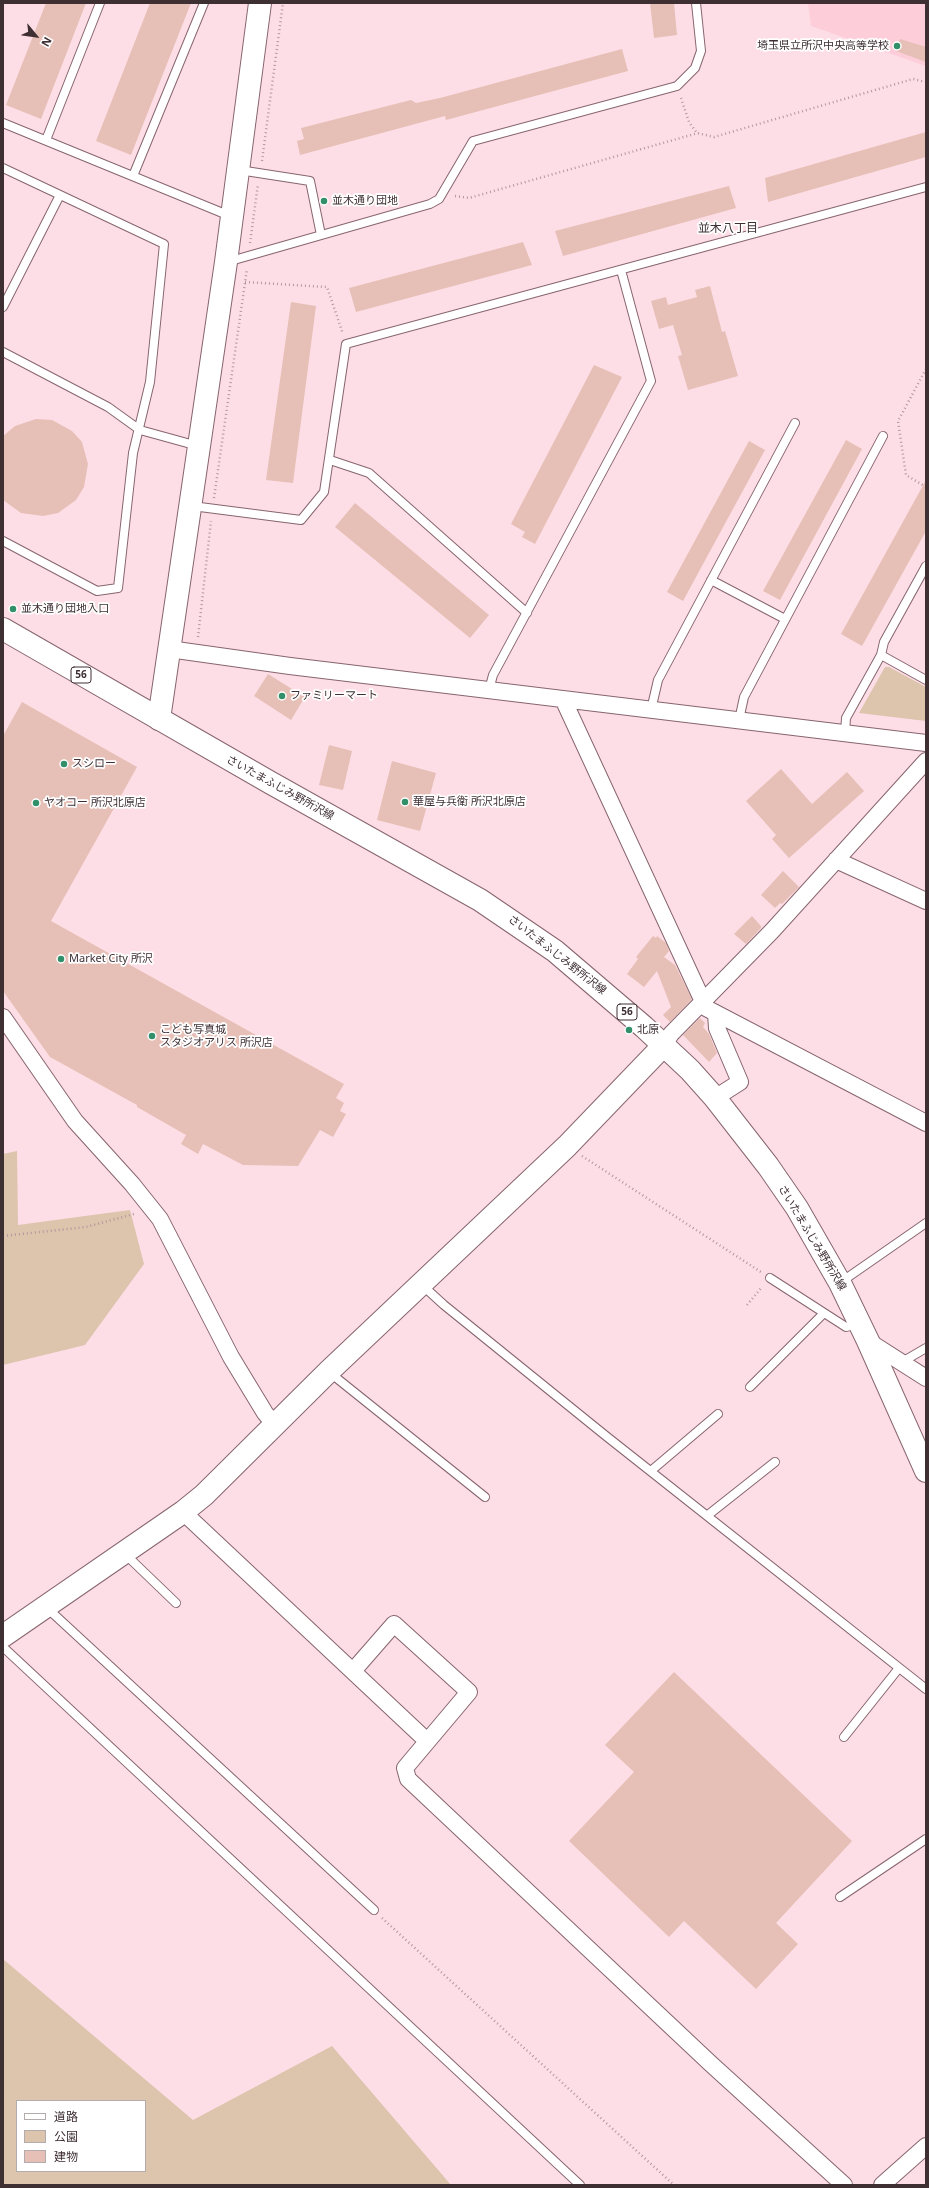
<!DOCTYPE html>
<meta charset="utf-8">
<style>
body{margin:0}
#map{position:relative;width:929px;height:2188px;overflow:hidden;background:#fedee6;font-family:"Noto Sans","Noto Sans JP",sans-serif}
canvas{display:block}
.frame{position:absolute;inset:0;border:4px solid #3e2f33;pointer-events:none}
.legend{position:absolute;left:16px;top:2100px;width:130px;height:72px;box-sizing:border-box;background:#fff;border:1px solid #b2acad;margin:0;padding:5px 7px;list-style:none;font-size:12px;color:#3e2f33}
.legend li{display:flex;align-items:center;gap:8px;height:20px}
.legend b{width:20px;border:1px solid #b2acad}
.north{position:absolute;left:16px;top:16px;width:40px;height:40px;-webkit-text-stroke:3px #fff;paint-order:stroke;rotate:119deg;font-size:11px;font-weight:700;line-height:16px;text-align:center;color:#3e2f33}
.north::after{content:'';display:block;margin:auto;width:14px;height:18px;background:#3e2f33;clip-path:polygon(50% 0,100% 100%,50% 72%,0 100%)}
</style>
<div id="map">
<canvas width="929" height="2188"></canvas>
<div class="frame"></div>
<ul class="legend">
<li><b style="height:5px;background:#fff"></b>道路</li>
<li><b style="height:11px;background:#dcc4ad"></b>公園</li>
<li><b style="height:11px;background:#e6bfb6"></b>建物</li>
</ul>
<div class="north">N</div>
</div>
<script>
const c = document.querySelector('canvas').getContext('2d');
c.lineJoin = 'round';
function paint(path, color) { c.fillStyle = color; c.fill(path, 'evenodd'); }
const poly = rows => new Path2D(rows.map(r => 'M' + r).join(''));
function strokePath(path, color, width, dash) { c.strokeStyle = color; c.lineWidth = width; c.lineCap = dash ? 'butt' : 'round'; c.setLineDash(dash || []); c.stroke(path); }
function write(font, color, halo, rows, align = 'center') {
  c.font = font + ' "Noto Sans","Noto Sans JP",sans-serif'; c.lineWidth = 3.5; c.setLineDash([]); c.textBaseline = 'middle'; c.strokeStyle = halo; c.fillStyle = color; for (const [text, x, y, turn = 0] of rows) {
    c.save(); c.translate(x, y); c.rotate((+turn || 0) * Math.PI / 180); c.textAlign = isNaN(turn) ? turn : align; if (halo) c.strokeText(text, 0, 0); c.fillText(text, 0, 0); c.restore();
  }
}
const built = poly([
 [808,3,926,3,926,66,811,26]
]);
const green = poly([
 [885,667,889,667,926,687,926,721,859,713],
 [17,1151,18,1225,130,1210,144,1264,85,1345,3,1365,3,1154],
 [3,1959,193,2120,332,2046,451,2185,3,2185],
 [17,2101,145,2101,145,2171,17,2171]
]);
const building = poly([
 [46,3,86,3,41,119,6,105],
 [150,3,191,3,131,155,96,141],
 [650,3,674,3,677,35,654,38],
 [900,39,926,47,926,62,896,51],
 [622,49,628,71,446,120,445,116,300,155,297,141,304,139,301,128,411,100,416,103,440,98],
 [926,132,926,157,768,202,765,178],
 [729,186,736,208,563,256,555,231],
 [523,242,532,265,356,312,349,288],
 [710,286,722,332,725,331,738,376,688,390,678,356,682,355,673,325,659,329,651,301,666,297,668,305,697,297,695,290],
 [291,302,316,306,293,483,266,480],
 [594,365,622,377,535,544,522,537,525,532,511,524],
 [36,419,52,420,72,431,82,442,88,464,84,487,76,500,58,513,43,516,21,513,3,500,3,436,15,426],
 [846,440,862,449,780,600,763,591],
 [749,441,765,450,683,601,667,592],
 [926,480,926,531,862,646,841,634],
 [355,503,489,615,470,638,335,527],
 [268,674,305,697,291,720,254,696],
 [22,702,137,767,51,921,344,1084,336,1098,344,1103,340,1111,346,1114,333,1137,320,1130,298,1166,243,1165,203,1144,198,1154,181,1144,186,1135,137,1107,137,1105,50,1057,3,991,3,736],
 [329,745,352,751,343,790,319,785],
 [392,761,436,773,420,831,377,820],
 [781,769,812,804,847,772,864,791,789,858,772,839,776,835,746,801],
 [783,871,799,887,782,904,780,903,775,908,761,895],
 [752,916,761,926,761,928,746,944,734,934],
 [653,936,656,938,657,936,666,943,669,951,664,957,675,965,692,999,670,1022,663,1015,671,1007,657,971,644,987,627,974,638,959,636,957],
 [700,1018,705,1023,703,1027,709,1034,717,1053,709,1062,683,1035],
 [674,1672,852,1841,776,1923,798,1944,756,1989,684,1921,669,1937,569,1841,634,1772,605,1745]
]);
const path = poly([
 [681,98,689,122,697,133,714,137,913,79,926,82],
 [262,161,283,3],
 [455,196,469,198,698,133],
 [250,243,258,184],
 [245,282,327,287,343,334],
 [926,369,898,421,906,475,926,487],
 [214,498,247,269],
 [198,637,211,521],
 [582,1156,761,1272],
 [3,1236,86,1227,134,1214],
 [747,1305,762,1287],
 [382,1918,674,2185]
]);
const lane = poly([
 [3,123,230,216],
 [46,140,100,3],
 [3,168,164,244,150,382,133,453,118,588,97,591,3,541],
 [239,170,310,181,321,235],
 [133,176,204,3],
 [227,262,430,204,439,199,473,141,677,86,695,68,701,51,696,3],
 [3,307,60,195],
 [3,352,108,407,140,430,198,446],
 [330,460,369,473,527,613],
 [192,506,301,520,324,492,346,344,926,187],
 [711,580,785,619],
 [881,655,926,680],
 [489,690,493,675,651,381,621,270],
 [651,710,658,680,795,423],
 [739,720,744,697,883,436],
 [845,733,846,718,881,655,884,642,926,566],
 [770,1278,846,1327,858,1324],
 [841,1282,926,1223],
 [421,1284,444,1305,606,1436,926,1689],
 [902,1362,926,1348],
 [329,1372,485,1497],
 [750,1387,824,1313],
 [652,1470,718,1414],
 [708,1515,775,1462],
 [124,1553,176,1603],
 [46,1607,374,1910],
 [3,1647,580,2185],
 [844,1737,899,1668],
 [840,1897,926,1839]
]);
const street = poly([
 [169,649,290,666,926,743],
 [563,699,706,1008,926,1123],
 [836,860,926,901],
 [3,1017,75,1121,132,1184,160,1219,231,1357,265,1413,274,1424],
 [664,1045,671,1034,772,931,926,761],
 [715,1098,740,1082,717,1028,716,1014],
 [868,1341,926,1378],
 [183,1512,427,1741],
 [353,1671,394,1624,469,1692,405,1768,408,1779,711,2064,844,2185],
 [882,2185,926,2146]
]);
const secondary = poly([
 [159,719,226,262,260,3],
 [3,1636,183,1512,204,1495,328,1372,567,1146,664,1045]
]);
const primary = poly([
 [3,629,271,783,480,900,555,951,644,1027,690,1070,715,1098,768,1166,797,1208,840,1283,868,1341,926,1471]
]);
const markers = [
 [897,46,4,"#319069"],
 [324,201,4,"#319069"],
 [13,609,4,"#319069"],
 [282,696,4,"#319069"],
 [64,764,4,"#319069"],
 [405,802,4,"#319069"],
 [36,803,4,"#319069"],
 [61,959,4,"#319069"],
 [629,1030,4,"#319069"],
 [152,1036,4,"#319069"]
];
const shields = [
 [81,675,20],
 [627,1012,20]
];
const shieldNames = [
 ["56",81,675],
 ["56",627,1012]
];
const poiNames = [
 ["埼玉県立所沢中央高等学校",889,46,"right"],
 ["並木通り団地",332,201],
 ["並木通り団地入口",21,609],
 ["ファミリーマート",290,696],
 ["スシロー",72,764],
 ["華屋与兵衛 所沢北原店",413,802],
 ["ヤオコー 所沢北原店",44,803],
 ["Market City 所沢",69,959],
 ["こども写真城",160,1030],
 ["スタジオアリス 所沢店",160,1043],
 ["北原",637,1030]
];
const streetNames = [
 ["さいたまふじみ野所沢線",280,788,29],
 ["さいたまふじみ野所沢線",557,955,38],
 ["さいたまふじみ野所沢線",812,1238,59]
];
const neighbourhoodNames = [
 ["並木八丁目",728,229]
];
paint(built, '#fdcdd9');
paint(green, '#dcc4ad');
paint(building, '#e6bfb6');
strokePath(lane, '#87656e', 10);
strokePath(street, '#87656e', 18);
strokePath(secondary, '#87656e', 24);
strokePath(primary, '#87656e', 24);
strokePath(path, '#b1989e', 2.5, [1, 3]);
strokePath(lane, '#fff', 8);
strokePath(street, '#fff', 16);
strokePath(secondary, '#fff', 22);
strokePath(primary, '#fff', 22);
for (const [x, y, r, color] of markers) { const dot = new Path2D(); dot.arc(x, y, r, 0, 2 * Math.PI); c.fillStyle = color; c.fill(dot); strokePath(dot, '#fff', 1.5); }
for (const [x, y, w] of shields) { const box = new Path2D(); box.roundRect(x - w / 2, y - 8, w, 16, 3); c.fillStyle = '#fff'; c.fill(box); strokePath(box, '#3e2f33', 1); }
write('bold 10px', '#3e2f33', null, shieldNames);
write('11px', '#3e2f33', '#fff', poiNames, 'left');
write('11px', '#3e2f33', '#fff', streetNames);
write('12px', '#3e2f33', '#fff', neighbourhoodNames);
</script>
